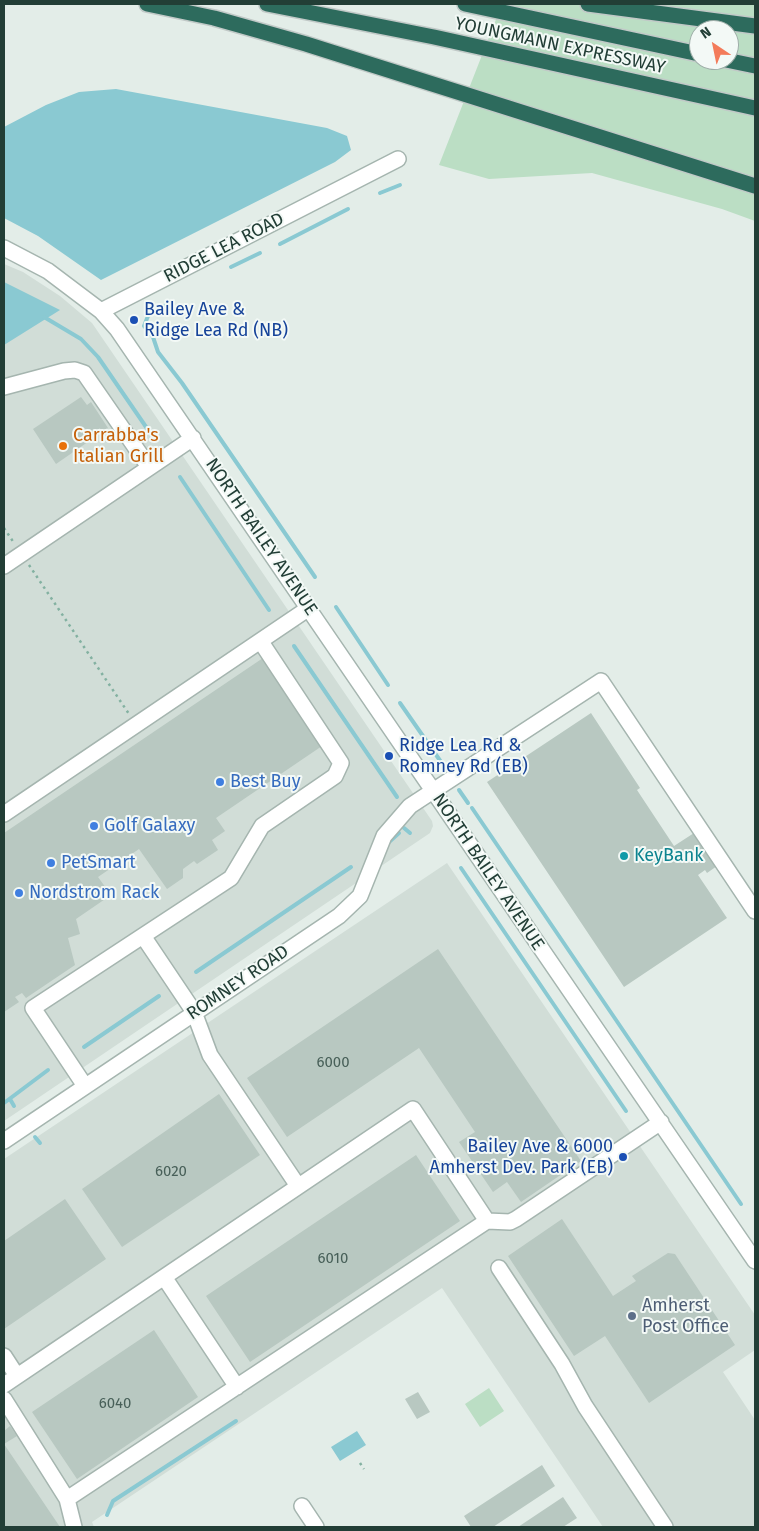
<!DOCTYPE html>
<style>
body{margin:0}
#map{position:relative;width:759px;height:1531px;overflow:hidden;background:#e3ede8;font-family:"Fira Sans",sans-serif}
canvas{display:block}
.frame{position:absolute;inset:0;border:5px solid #223e36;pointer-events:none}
.north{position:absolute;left:689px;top:20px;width:50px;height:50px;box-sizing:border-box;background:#f3f9f6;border:1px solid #9faea9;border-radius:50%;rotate:326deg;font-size:14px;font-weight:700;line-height:20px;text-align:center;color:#223e36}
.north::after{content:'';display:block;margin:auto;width:18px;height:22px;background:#f37b5a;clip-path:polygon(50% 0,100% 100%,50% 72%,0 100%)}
</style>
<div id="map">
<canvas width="759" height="1531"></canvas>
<div class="frame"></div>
<div class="north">N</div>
</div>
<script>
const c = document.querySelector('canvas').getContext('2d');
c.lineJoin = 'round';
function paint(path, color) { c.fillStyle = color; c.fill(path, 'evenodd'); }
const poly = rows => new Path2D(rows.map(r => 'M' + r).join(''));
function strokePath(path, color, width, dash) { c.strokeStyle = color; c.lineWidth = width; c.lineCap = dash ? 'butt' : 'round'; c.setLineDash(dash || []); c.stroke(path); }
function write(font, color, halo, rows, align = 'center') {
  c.font = font + ' "Fira Sans",sans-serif'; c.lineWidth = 4; c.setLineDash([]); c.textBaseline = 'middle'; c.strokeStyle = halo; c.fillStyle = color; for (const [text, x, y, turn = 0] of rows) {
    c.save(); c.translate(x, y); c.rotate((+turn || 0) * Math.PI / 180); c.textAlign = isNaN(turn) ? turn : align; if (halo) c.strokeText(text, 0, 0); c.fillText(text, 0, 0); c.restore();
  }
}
const built = poly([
 [4,264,23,272,60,296,92,323,432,821,433,826,430,833,4,1121],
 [447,863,755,1315,755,1350,723,1372,755,1420,755,1527,603,1527,442,1288,92,1522,94,1527,4,1527,4,1159]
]);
const green = poly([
 [502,4,755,4,755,221,722,209,592,173,489,179,439,165],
 [699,30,729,30,729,60,699,60],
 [489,1388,504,1411,480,1427,465,1404]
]);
const water = poly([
 [116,89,327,128,347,136,351,150,335,162,101,280,38,236,4,218,4,127,46,105,79,92],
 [4,282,60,310,4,345],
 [357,1431,366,1445,340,1461,331,1447]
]);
const stream = poly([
 [380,193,400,185],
 [280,244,348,209],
 [231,267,260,253],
 [168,304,148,316,144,326,153,337,158,352,182,383,315,577],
 [44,317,81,339,98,357,155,440],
 [180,477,269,610],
 [336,607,388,685],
 [294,646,397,797],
 [400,703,448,772],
 [459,790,468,803],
 [472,808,741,1204],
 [404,828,410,833],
 [388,843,399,833],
 [461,868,626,1111],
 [196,972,351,867],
 [84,1047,159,996],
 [10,1099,14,1106],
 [4,1103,48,1070],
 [35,1137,40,1143],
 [107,1515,113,1501,236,1421]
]);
const building = poly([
 [81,397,87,405,91,402,108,428,56,464,33,429],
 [263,658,322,746,216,818,225,831,212,840,218,850,197,864,194,861,183,869,183,878,167,889,139,849,98,877,111,895,76,919,80,934,68,938,75,965,26,998,22,993,15,997,19,1002,4,1012,4,833],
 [591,713,640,788,637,790,674,846,694,833,717,866,707,873,705,870,698,875,727,918,624,987,487,782],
 [438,949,581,1161,521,1202,507,1182,493,1192,459,1142,475,1132,419,1048,287,1137,247,1078],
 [219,1094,260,1155,122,1247,82,1189],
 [416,1155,460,1221,250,1362,206,1296],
 [65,1199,106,1259,4,1329,4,1241],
 [562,1219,613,1296,636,1281,632,1276,668,1253,675,1254,735,1345,649,1403,605,1336,574,1356,508,1256],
 [154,1330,198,1397,77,1479,32,1412],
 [418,1392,430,1412,417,1419,405,1399],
 [10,1426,17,1436,4,1444,60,1527,4,1527,4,1431],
 [542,1465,555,1486,493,1527,471,1527,464,1516],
 [563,1497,577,1518,563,1527,518,1527]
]);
const path = poly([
 [4,528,14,543],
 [29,565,129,714],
 [360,1463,364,1469]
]);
const minor = poly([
 [4,248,48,271,101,311,117,329,755,1261],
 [101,311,398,159],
 [4,387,64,371,75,370,84,373,149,467],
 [4,566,193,438],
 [4,814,309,608],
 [143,936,194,1012,210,1055,298,1186],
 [85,1086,33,1008,231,878,262,826,335,776,341,763,261,642],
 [4,1141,339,916,360,896,384,836,410,806,601,681,755,911],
 [499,1268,562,1364,585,1406,665,1527],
 [164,1277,237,1387],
 [4,1356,17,1376],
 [4,1385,413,1109,487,1221],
 [4,1399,67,1499,74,1527],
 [67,1499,487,1221,510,1222,516,1219,661,1122],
 [302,1506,316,1527]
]);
const highway = poly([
 [147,4,214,18,306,44,755,186],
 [267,4,434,37,755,108],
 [465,4,699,54],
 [588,4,755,26],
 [726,60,755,66]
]);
const markers = [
 [134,320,5,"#1a4fb4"],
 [63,446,5,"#e8710a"],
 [389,756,5,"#1a4fb4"],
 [220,782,5,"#3f7fe0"],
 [94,826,5,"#3f7fe0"],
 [624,856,5,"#0f9aa8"],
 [51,863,5,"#3f7fe0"],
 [19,893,5,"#3f7fe0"],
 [623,1157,5,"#1a4fb4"],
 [632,1316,5,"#5c6f8a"]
];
const numberNames = [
 ["6000",333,1063],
 ["6020",171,1172],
 ["6010",333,1259],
 ["6040",115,1404]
];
const streetNames = [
 ["YOUNGMANN EXPRESSWAY",560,46,12],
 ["RIDGE LEA ROAD",224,248,-27],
 ["NORTH BAILEY AVENUE",261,537,56],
 ["NORTH BAILEY AVENUE",488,872,56],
 ["ROMNEY ROAD",238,983,-34]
];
const transitNames = [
 ["Bailey Ave &",144,310],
 ["Ridge Lea Rd (NB)",144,331],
 ["Ridge Lea Rd &",399,746],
 ["Romney Rd (EB)",399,767],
 ["Bailey Ave & 6000",613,1147,"right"],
 ["Amherst Dev. Park (EB)",613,1168,"right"]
];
const foodNames = [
 ["Carrabba's",73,436],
 ["Italian Grill",73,457]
];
const shopNames = [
 ["Best Buy",230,782],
 ["Golf Galaxy",104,826],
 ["PetSmart",61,863],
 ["Nordstrom Rack",29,893]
];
const cultureNames = [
 ["KeyBank",634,856]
];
const serviceNames = [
 ["Amherst",642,1306],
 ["Post Office",642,1327]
];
paint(built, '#d1ddd7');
paint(green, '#bbdec4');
paint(water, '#8ac9d2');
strokePath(stream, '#8ac9d2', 4);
paint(building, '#b8c8c1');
strokePath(minor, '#a5b5af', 18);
strokePath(highway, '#c1c9c7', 18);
strokePath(path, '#83b1a1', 2.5, [2.5, 4]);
strokePath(minor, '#fff', 15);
strokePath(highway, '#2d6b5d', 15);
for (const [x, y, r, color] of markers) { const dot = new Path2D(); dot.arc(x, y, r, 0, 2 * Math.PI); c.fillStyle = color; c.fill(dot); strokePath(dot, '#f3f9f6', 2); }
write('15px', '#486059', null, numberNames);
write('18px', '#223e36', '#f3f9f6', streetNames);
write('18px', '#164399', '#f3f9f6', transitNames, 'left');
write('18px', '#c56008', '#f3f9f6', foodNames, 'left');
write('18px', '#366cbe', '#f3f9f6', shopNames, 'left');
write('18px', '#0d838f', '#f3f9f6', cultureNames, 'left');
write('18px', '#4e5e75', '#f3f9f6', serviceNames, 'left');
</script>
